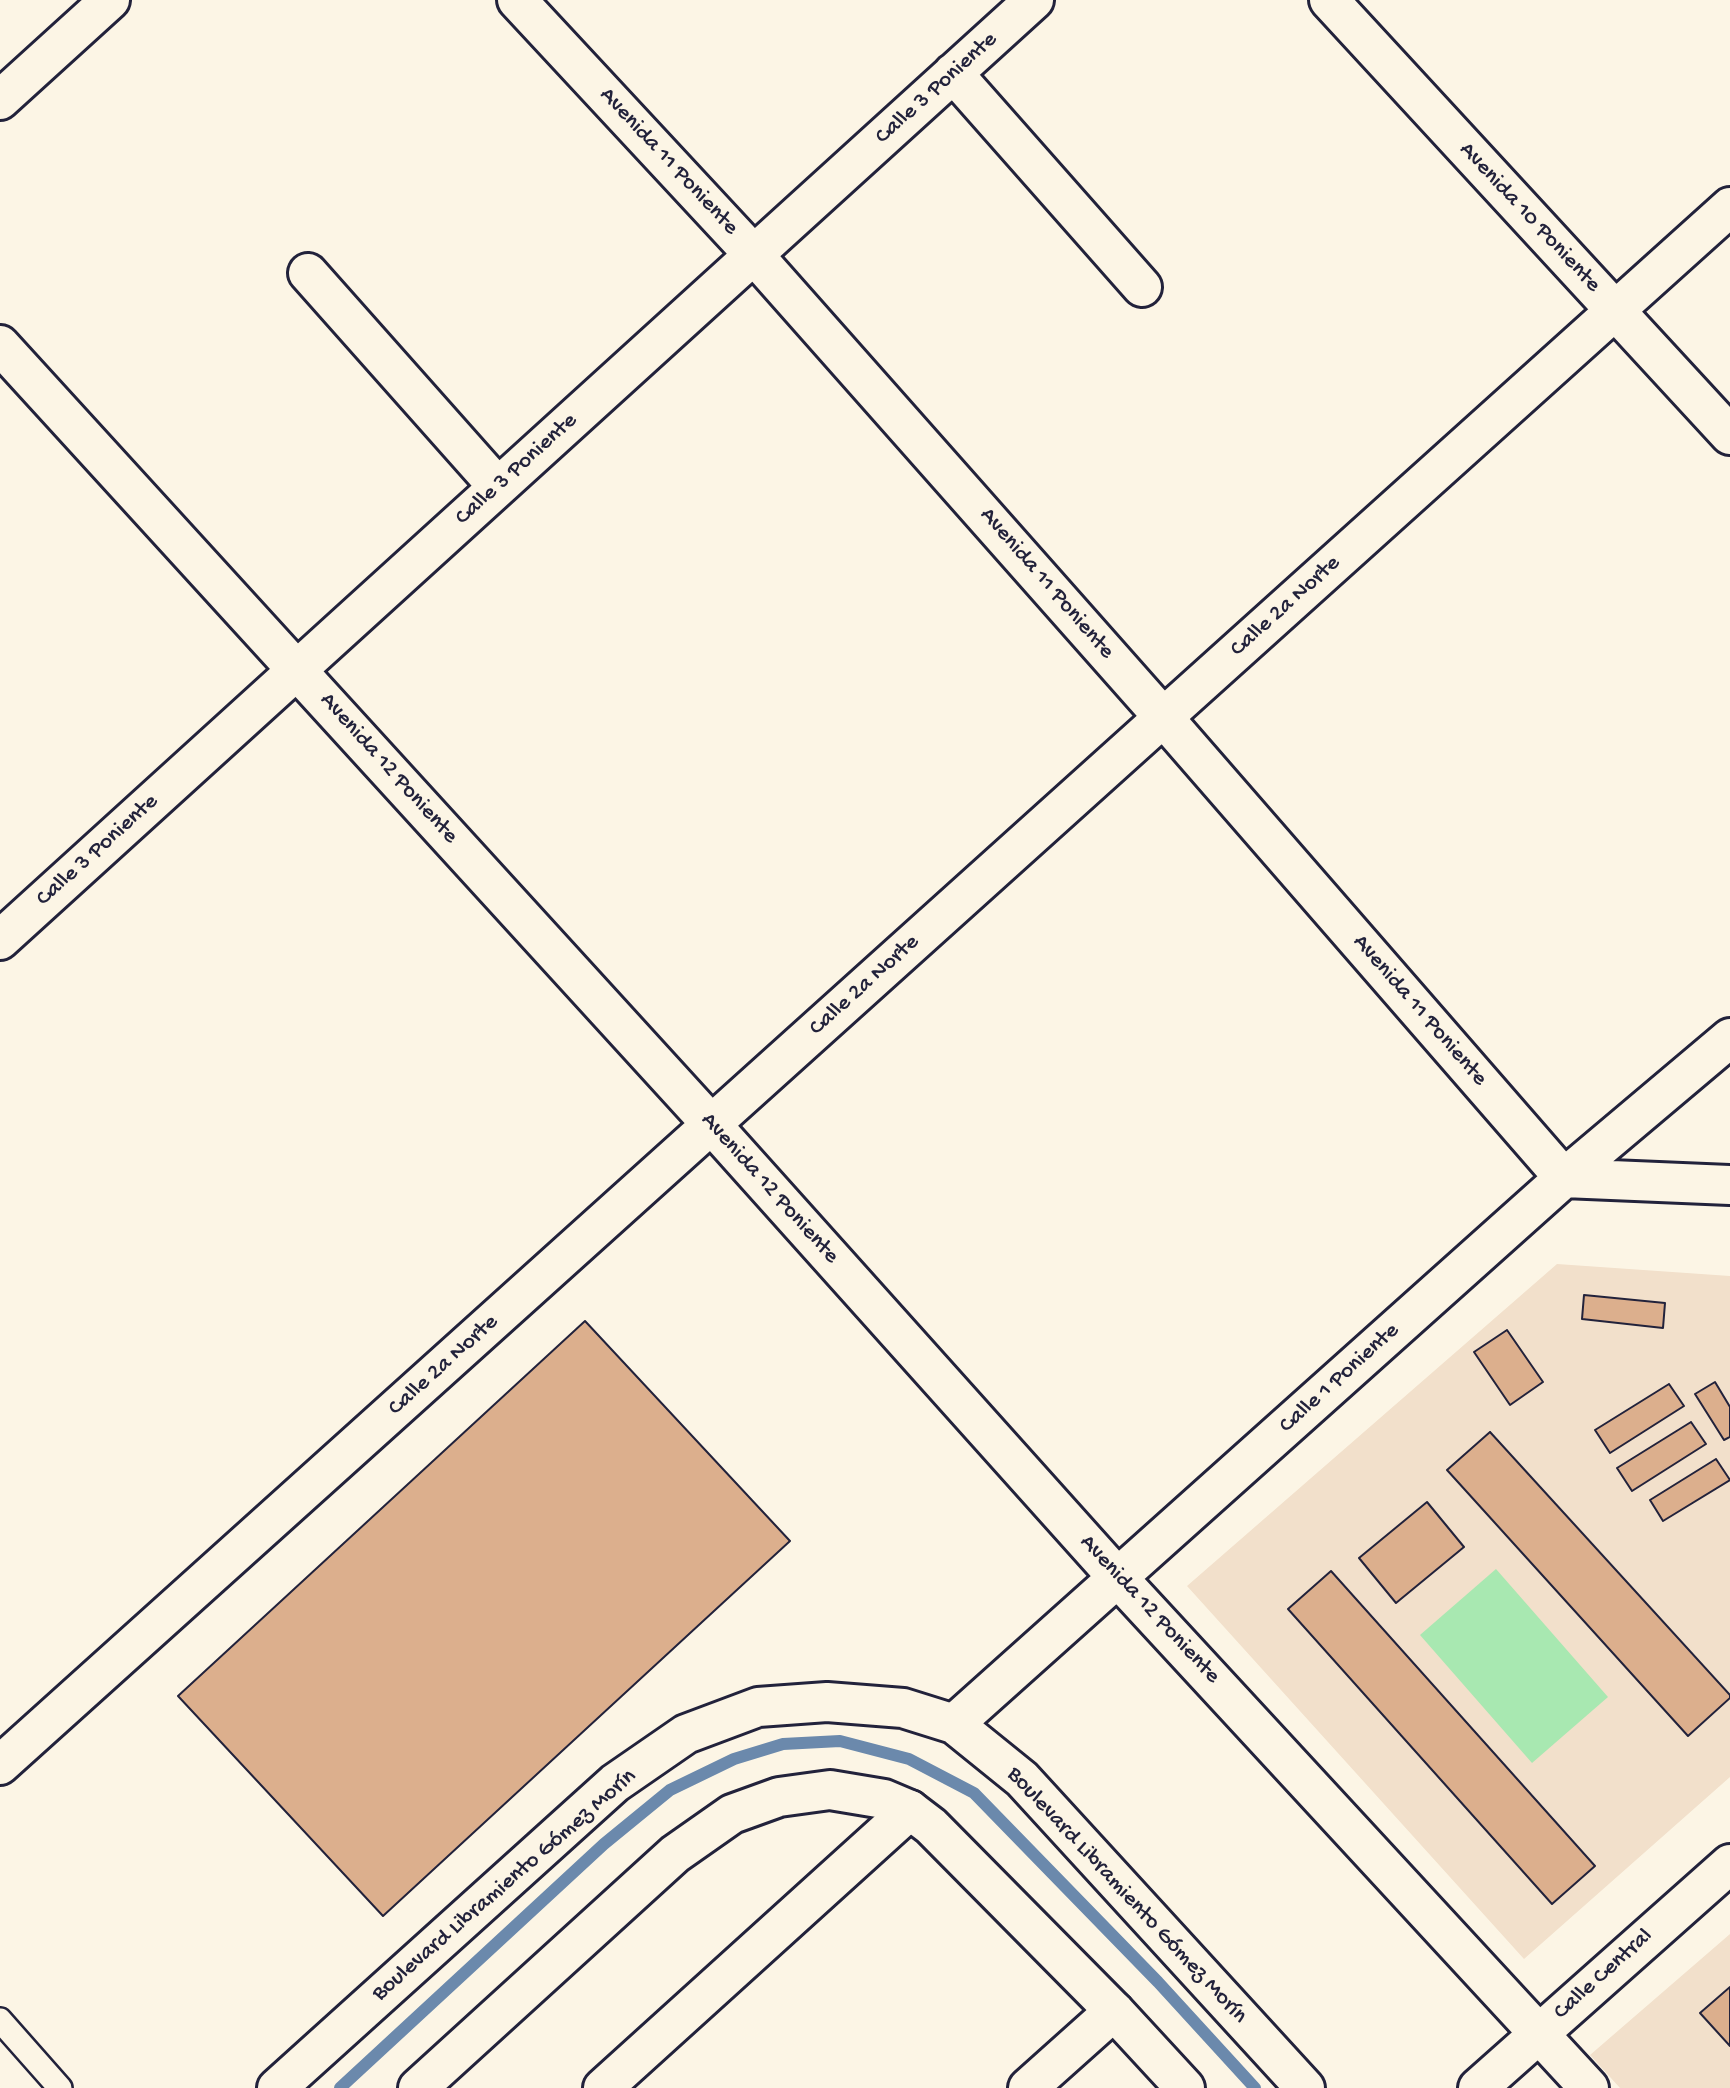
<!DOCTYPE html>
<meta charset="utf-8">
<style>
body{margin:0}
canvas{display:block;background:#fcf5e5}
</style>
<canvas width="1730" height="2088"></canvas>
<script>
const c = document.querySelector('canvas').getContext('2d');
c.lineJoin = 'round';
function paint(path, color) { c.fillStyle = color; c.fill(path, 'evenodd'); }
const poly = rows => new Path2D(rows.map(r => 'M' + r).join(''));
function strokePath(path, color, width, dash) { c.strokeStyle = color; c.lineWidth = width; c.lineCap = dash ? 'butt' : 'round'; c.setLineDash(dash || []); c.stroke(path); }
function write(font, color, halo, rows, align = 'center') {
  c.font = font + ' "Gochi Hand",sans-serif'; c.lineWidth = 5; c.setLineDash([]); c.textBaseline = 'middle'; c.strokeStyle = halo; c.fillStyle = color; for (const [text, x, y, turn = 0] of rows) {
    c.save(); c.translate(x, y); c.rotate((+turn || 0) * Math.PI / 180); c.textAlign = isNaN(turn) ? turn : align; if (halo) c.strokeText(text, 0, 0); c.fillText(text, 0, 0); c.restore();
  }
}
const built = poly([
 [1557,1264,1730,1276,1730,1777,1524,1959,1187,1586],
 [1730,1934,1730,2088,1620,2088,1590,2055]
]);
const green = poly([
 [1496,1569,1608,1697,1532,1763,1420,1635]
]);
const stream = poly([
 [340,2088,604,1844,670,1790,734,1759,783,1744,840,1741,909,1759,974,1793,1158,1982,1255,2088]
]);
const building = poly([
 [1584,1295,1665,1303,1663,1328,1582,1319,1584,1295],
 [585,1321,790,1541,383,1916,178,1696,585,1321],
 [1507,1330,1543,1382,1510,1405,1474,1352,1507,1330],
 [1715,1382,1730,1407,1730,1437,1724,1440,1695,1394,1715,1382],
 [1669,1384,1684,1406,1610,1453,1595,1430,1669,1384],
 [1691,1422,1706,1444,1632,1491,1617,1468,1691,1422],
 [1490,1432,1730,1695,1730,1698,1688,1736,1447,1470,1490,1432],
 [1716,1459,1730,1480,1663,1521,1650,1500,1716,1459],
 [1427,1502,1464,1547,1396,1603,1359,1558,1427,1502],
 [1331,1571,1595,1866,1552,1904,1288,1609,1331,1571],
 [1730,1987,1730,2046,1700,2013,1730,1987]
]);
const lane = poly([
 [0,2020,60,2088]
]);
const street = poly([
 [517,0,754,255,1163,717,1564,1178],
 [1329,0,1730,435],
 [953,73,1142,287],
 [308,273,498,487],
 [0,345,712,1125,1118,1578,1589,2088],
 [0,940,1034,0],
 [1564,1178,1730,1185],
 [954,1724,1564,1178,1730,1038],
 [0,1765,1730,207],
 [603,2088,910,1810],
 [1028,2088,1114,2011]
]);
const secondary = poly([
 [0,100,110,0],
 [277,2088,615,1783,686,1734,758,1707,827,1702,903,1708,954,1724,1022,1779,1305,2088],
 [418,2088,675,1854,732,1814,779,1797,830,1790,884,1799,910,1810,931,1826,1114,2011,1185,2088],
 [1478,2088,1730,1864]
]);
const streetNames = [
 ["Calle 3 Poniente",937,89,-42],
 ["Avenida 11 Poniente",668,162,47],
 ["Avenida 10 Poniente",1529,218,47],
 ["Calle 3 Poniente",517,470,-42],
 ["Avenida 11 Poniente",1046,584,49],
 ["Calle 2a Norte",1286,607,-42],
 ["Avenida 12 Poniente",388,769,48],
 ["Calle 3 Poniente",98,851,-42],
 ["Calle 2a Norte",865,986,-42],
 ["Avenida 11 Poniente",1419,1011,49],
 ["Avenida 12 Poniente",769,1189,48],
 ["Calle 2a Norte",444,1366,-42],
 ["Calle 1 Poniente",1340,1379,-42],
 ["Avenida 12 Poniente",1149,1610,47],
 ["Boulevard Libramiento Gómez Morín",505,1886,-41],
 ["Boulevard Libramiento Gómez Morín",1126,1896,47],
 ["Calle Central",1604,1975,-42]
];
paint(built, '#f2e0cb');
paint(green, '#a8e8b1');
strokePath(stream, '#6b89ac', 12);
paint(building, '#dcaf8d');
strokePath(building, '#22223b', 2);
strokePath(lane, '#22223b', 28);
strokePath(street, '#22223b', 44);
strokePath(secondary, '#22223b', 44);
strokePath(lane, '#fcf5e5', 23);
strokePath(street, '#fcf5e5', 38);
strokePath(secondary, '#fcf5e5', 38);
write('23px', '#22223b', '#fcf5e5', streetNames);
</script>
